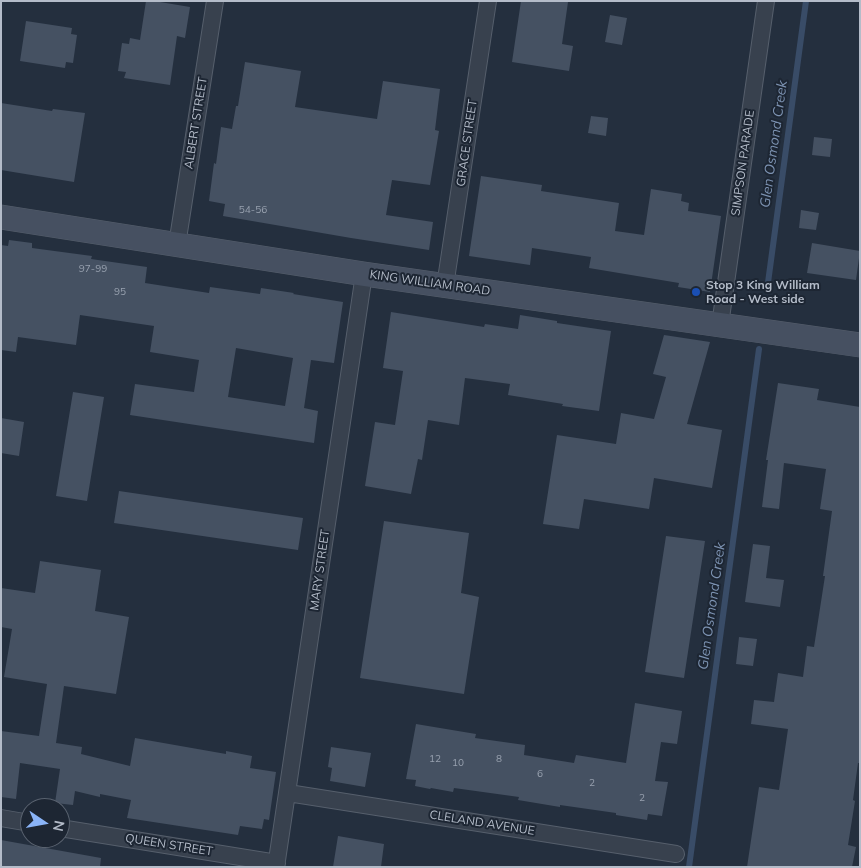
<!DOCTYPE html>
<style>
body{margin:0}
#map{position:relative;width:861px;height:868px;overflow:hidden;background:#242f3e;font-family:Mulish,sans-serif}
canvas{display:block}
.frame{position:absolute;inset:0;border:2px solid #b4bcc9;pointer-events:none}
.north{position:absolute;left:20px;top:798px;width:50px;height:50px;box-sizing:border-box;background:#1d2633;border:1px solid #59626f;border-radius:50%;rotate:102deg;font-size:14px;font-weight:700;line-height:20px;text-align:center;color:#b4bcc9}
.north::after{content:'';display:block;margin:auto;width:18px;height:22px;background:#8ab4f8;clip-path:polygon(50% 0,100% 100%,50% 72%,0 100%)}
</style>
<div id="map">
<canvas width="861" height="868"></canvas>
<div class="frame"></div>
<div class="north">N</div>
</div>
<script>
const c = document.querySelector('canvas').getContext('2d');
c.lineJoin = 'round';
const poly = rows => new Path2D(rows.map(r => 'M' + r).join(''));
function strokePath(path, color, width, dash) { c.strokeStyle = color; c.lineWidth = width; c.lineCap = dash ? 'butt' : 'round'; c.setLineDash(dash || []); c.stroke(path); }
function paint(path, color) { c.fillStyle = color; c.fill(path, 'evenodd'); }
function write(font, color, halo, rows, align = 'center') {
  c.font = font + ' Mulish,sans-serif'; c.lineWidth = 4; c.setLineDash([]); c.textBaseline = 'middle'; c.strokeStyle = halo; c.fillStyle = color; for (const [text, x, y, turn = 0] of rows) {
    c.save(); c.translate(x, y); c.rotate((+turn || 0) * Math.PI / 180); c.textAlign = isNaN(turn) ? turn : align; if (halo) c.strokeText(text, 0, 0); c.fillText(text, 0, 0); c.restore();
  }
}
const stream = poly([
 [767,290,806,1],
 [689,867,759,349]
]);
const building = poly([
 [146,1,154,1,190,7,185,38,177,36,170,85,124,78,126,72,118,71,122,43,129,44,130,38,140,40],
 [521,1,560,1,568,2,562,44,573,46,569,71,512,62],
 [610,15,627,18,622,45,605,42],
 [26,21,72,28,71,34,77,35,73,63,66,62,65,68,20,61],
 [245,62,301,71,295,107,377,119,383,81,440,89,435,130,439,131,430,185,392,180,386,215,433,222,429,250,351,238,223,216,225,204,209,201,214,163,216,164,221,127,232,129,236,106,238,106],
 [1,103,52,111,53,109,85,113,74,182,1,170],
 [591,116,608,118,606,136,588,133],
 [814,137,832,139,830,157,812,155],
 [481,176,542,185,541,191,619,203,615,231,644,235,651,189,682,194,681,201,689,203,688,211,721,216,710,292,678,287,679,283,589,268,591,257,532,248,530,265,469,256],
 [801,210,819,213,816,230,799,228],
 [9,240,32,243,32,248,92,256,91,259,147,267,145,283,209,293,210,287,260,294,261,288,294,293,293,294,343,302,334,363,311,360,304,408,318,411,314,443,130,415,135,384,194,392,199,360,150,352,154,326,80,315,76,345,18,337,16,352,1,350,1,245,8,246],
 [236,348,293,358,285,406,228,397],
 [812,243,860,251,856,280,807,273],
 [391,312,484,327,485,324,518,329,520,315,557,321,557,323,611,331,599,411,562,406,563,404,508,395,510,384,465,378,459,425,428,420,422,460,418,459,411,494,365,486,375,422,395,425,403,371,383,368],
 [664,335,710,342,687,424,722,430,712,488,654,478,649,509,584,499,579,529,543,524,557,435,616,444,621,413,654,419,666,377,653,374],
 [778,383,819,389,817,400,860,407,860,763,858,763,853,800,855,801,848,845,856,847,852,867,747,867,759,787,779,790,788,729,751,724,754,700,774,702,778,673,803,677,807,646,814,647,825,576,823,576,832,511,820,509,826,469,784,463,779,509,762,507,768,460,766,460],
 [73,392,104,397,87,501,56,496],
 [1,418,24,422,19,456,1,453],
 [119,491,303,518,298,550,114,523],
 [384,521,469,533,461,593,479,597,464,694,360,678],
 [666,536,705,541,684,678,645,672],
 [753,544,770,546,766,578,784,580,780,607,745,602],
 [40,561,101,570,95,611,129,617,116,694,64,686,56,743,82,747,81,754,130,766,135,738,226,754,226,751,252,756,250,768,276,772,269,820,264,819,262,829,240,826,238,835,127,818,131,800,100,794,100,797,75,791,73,805,55,803,60,769,20,763,16,799,1,797,1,731,39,736,47,684,4,677,12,629,1,627,1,588,35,593],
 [739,637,757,639,753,666,736,664],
 [635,703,682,711,677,744,661,742,655,781,668,782,662,816,648,814,647,820,616,815,616,813,560,805,560,807,518,800,519,797,454,788,453,792,431,788,430,789,415,786,416,780,406,779,416,724,476,734,475,738,525,745,524,755,574,763,576,755,626,763],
 [331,747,371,753,365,787,330,781,332,768,328,767],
 [338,836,384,844,381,867,333,867],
 [1,840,101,858,100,867,1,867]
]);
const street = poly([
 [177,245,215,1],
 [445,286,488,1],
 [720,325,766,1],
 [288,793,676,854],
 [1,818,30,823],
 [60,828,277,863],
 [276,867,364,274]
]);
const secondary = poly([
 [1,217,364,274,860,345]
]);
const markers = [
 [696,292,5,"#1a4fb4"]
];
const numberNames = [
 ["54-56",253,210],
 ["97-99",93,269],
 ["95",120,292],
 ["12",435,759],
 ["8",499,759],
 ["10",458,763],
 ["6",540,774],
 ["2",592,783],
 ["2",642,798]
];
const streetNames = [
 ["ALBERT STREET",196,123,-81],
 ["GRACE STREET",467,143,-82],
 ["SIMPSON PARADE",743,163,-82],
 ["KING WILLIAM ROAD",430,283,8],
 ["MARY STREET",320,570,-82],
 ["CLELAND AVENUE",482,823,9],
 ["QUEEN STREET",169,845,9]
];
const poiNames = [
 ["Stop 3 King William",706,285],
 ["Road - West side",706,299]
];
const waterNames = [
 ["Glen Osmond Creek",774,144,-82],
 ["Glen Osmond Creek",712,606,-82]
];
strokePath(stream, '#394c67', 6);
paint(building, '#455162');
strokePath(street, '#565f6c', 18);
strokePath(secondary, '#565f6c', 25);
strokePath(street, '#38414e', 16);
strokePath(secondary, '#465061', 24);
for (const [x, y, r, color] of markers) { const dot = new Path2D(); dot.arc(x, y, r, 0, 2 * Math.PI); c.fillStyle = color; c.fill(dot); strokePath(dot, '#1d2633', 2); }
write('10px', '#98a1af', null, numberNames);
write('12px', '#b4bcc9', '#1d2633', streetNames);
write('bold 12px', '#b4bcc9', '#1d2633', poiNames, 'left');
write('italic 14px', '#7c92b1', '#1d2633', waterNames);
</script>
